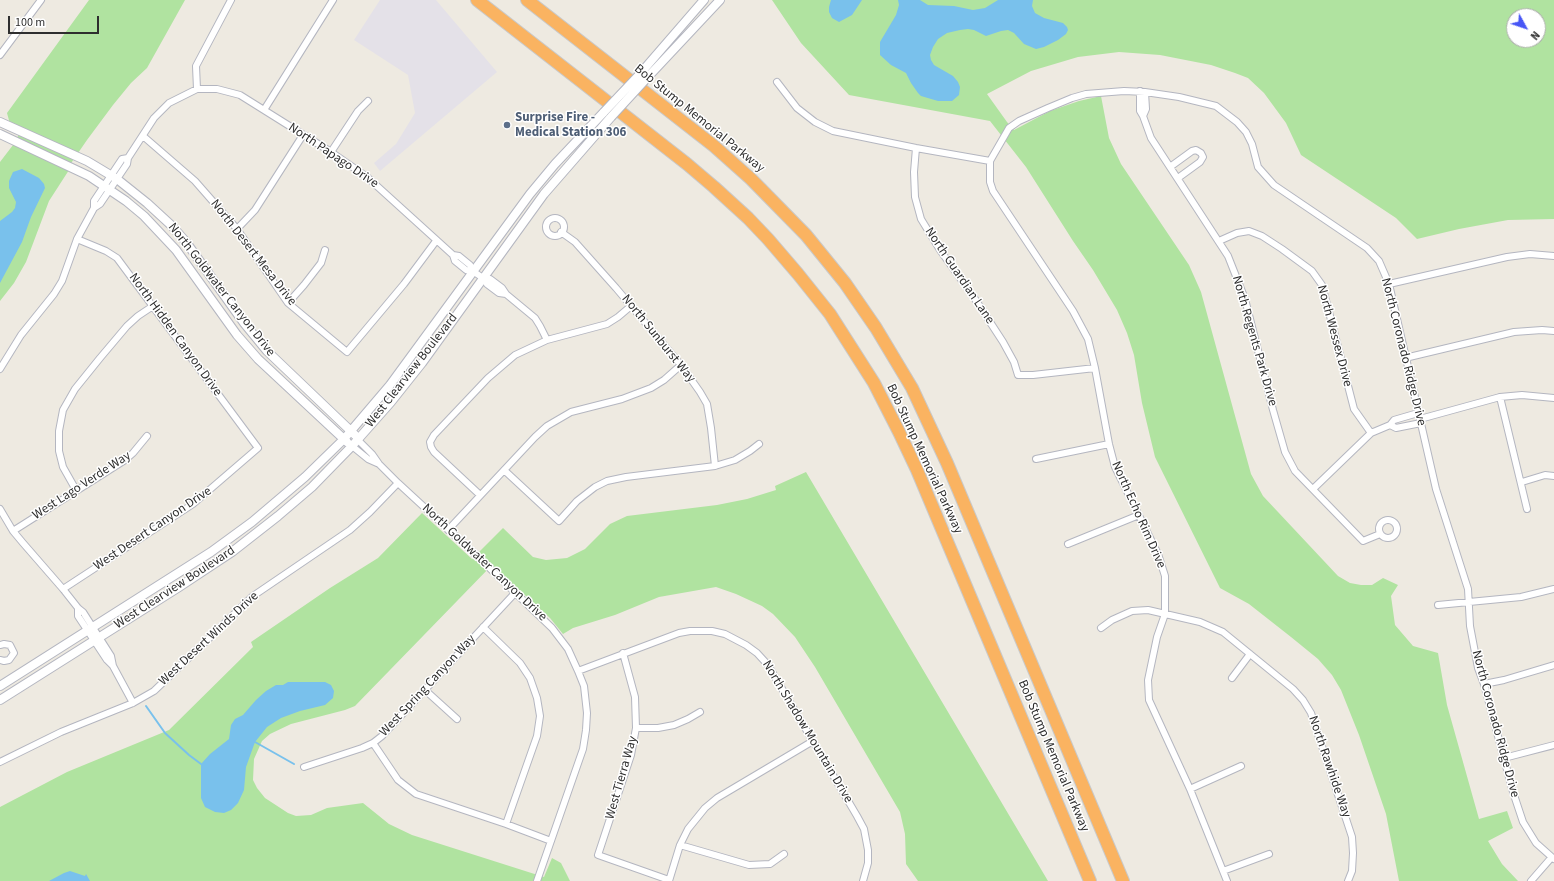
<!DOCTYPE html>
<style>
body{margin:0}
#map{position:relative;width:1554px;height:881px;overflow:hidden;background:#eeeae1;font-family:"Source Sans 3",sans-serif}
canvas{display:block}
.north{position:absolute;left:1506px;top:8px;width:40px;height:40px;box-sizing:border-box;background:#fff;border:1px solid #ababab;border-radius:50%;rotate:130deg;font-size:11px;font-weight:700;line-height:16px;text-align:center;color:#2e2e2e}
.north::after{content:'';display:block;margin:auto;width:14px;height:18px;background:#4756f5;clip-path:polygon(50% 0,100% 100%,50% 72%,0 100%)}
.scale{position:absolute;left:8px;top:16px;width:91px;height:18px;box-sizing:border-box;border:2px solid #2e2e2e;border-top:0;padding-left:5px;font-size:12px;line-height:14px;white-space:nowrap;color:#2e2e2e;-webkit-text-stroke:3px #fff;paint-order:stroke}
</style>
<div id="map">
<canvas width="1554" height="881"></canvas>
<div class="north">N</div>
<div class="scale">100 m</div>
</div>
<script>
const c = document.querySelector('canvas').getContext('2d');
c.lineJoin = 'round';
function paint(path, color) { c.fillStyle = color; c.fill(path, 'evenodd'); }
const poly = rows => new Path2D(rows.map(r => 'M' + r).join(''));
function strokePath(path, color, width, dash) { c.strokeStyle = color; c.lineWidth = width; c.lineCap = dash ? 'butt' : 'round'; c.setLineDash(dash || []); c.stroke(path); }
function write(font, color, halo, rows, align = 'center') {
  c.font = font + ' "Source Sans 3",sans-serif'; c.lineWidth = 3; c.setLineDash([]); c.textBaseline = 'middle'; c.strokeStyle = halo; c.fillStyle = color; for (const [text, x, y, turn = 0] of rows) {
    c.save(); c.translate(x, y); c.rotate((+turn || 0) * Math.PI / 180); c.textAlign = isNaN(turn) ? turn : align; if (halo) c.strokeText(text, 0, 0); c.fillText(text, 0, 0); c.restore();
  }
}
const industrial = poly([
 [380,0,436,0,497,72,380,171,374,163,396,144,415,113,408,75,354,40]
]);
const green = poly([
 [89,0,185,0,147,68,131,83,113,105,87,140,67,169,69,170,49,201,26,262,14,283,0,301,0,162,13,145,22,129,10,124,7,113],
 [772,0,1554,0,1554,219,1508,220,1459,229,1417,239,1396,218,1301,155,1286,123,1264,93,1248,78,1235,73,1211,65,1160,55,1119,52,1078,57,1031,71,987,94,1007,122,1014,130,1050,111,1079,101,1101,96,1109,138,1121,164,1189,265,1201,292,1251,474,1263,496,1338,576,1350,583,1361,585,1372,585,1383,578,1398,585,1391,596,1395,625,1413,646,1438,653,1447,705,1479,819,1507,811,1513,828,1488,841,1502,864,1518,881,1399,881,1386,814,1359,735,1341,690,1332,675,1318,659,1291,637,1249,604,1220,588,1155,457,1142,403,1134,355,1127,333,1117,310,1093,270,1073,241,1026,167,990,121,849,95,801,43],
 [1514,16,1538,16,1538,40,1514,40],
 [806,472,1048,881,918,881,906,864,905,834,900,812,815,667,795,637,773,614,762,606,736,594,716,587,659,597,615,615,573,628,563,634,550,618,492,565,355,706,345,710,291,724,270,734,262,741,254,759,253,780,257,788,265,798,288,813,296,816,311,815,327,808,363,803,389,824,412,835,544,877,552,858,561,863,570,881,0,881,0,807,67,772,169,730,253,647,251,642,330,588,378,558,422,513,472,559,503,528,533,557,546,560,567,558,585,549,610,524,627,516,717,505,747,499,776,490,775,486]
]);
const water = poly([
 [831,0,862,0,852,15,839,22,832,18,829,12,829,7],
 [898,0,920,0,928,5,954,6,973,10,985,8,998,0,1033,0,1032,6,1035,13,1044,18,1063,23,1067,27,1068,30,1066,34,1058,40,1044,47,1036,49,1024,44,1014,33,1008,30,1001,31,986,36,974,30,968,29,960,30,947,33,938,39,933,47,930,55,931,60,934,65,953,76,958,82,960,87,959,95,952,101,938,101,921,96,918,93,911,83,906,73,891,65,880,55,880,42,896,15,899,5],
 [22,169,39,178,44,184,45,188,31,217,22,242,0,283,0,221,12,212,15,208,16,202,9,188,9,181,13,172],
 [288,682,325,682,331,685,334,691,333,698,325,705,300,711,281,718,267,727,255,742,246,767,244,790,238,803,231,810,224,813,215,812,205,807,201,798,201,764,210,754,229,739,231,725,235,719,243,715,256,700,266,691,276,685,283,685],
 [70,871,85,876,86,874,90,881,49,881,64,873]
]);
const stream = poly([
 [146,706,165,733,189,755,201,764],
 [255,742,294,764]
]);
const minor = poly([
 [0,55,41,0],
 [777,82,797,108,815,122,833,131,916,148,990,161],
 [197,89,196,66,231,0],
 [1140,91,1140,111,1143,116,1146,109,1145,92],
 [264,110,333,0],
 [1143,116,1151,138,1228,256,1245,299,1273,410,1285,452,1295,471,1363,541,1380,534],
 [143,136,195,181,237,229,288,303,347,352,404,284,436,241],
 [916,148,914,172,915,197,921,219,940,250,975,299,1003,342,1014,362,1018,375,1033,375,1095,368],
 [331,152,358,111,368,101],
 [1170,167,1192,151,1196,150,1201,153,1203,157,1200,162,1178,178],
 [94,208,100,204,127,164,128,158,154,118,169,103,197,89,217,89,240,95,331,152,367,177,453,255,455,261,466,270,474,272],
 '546 227a9 9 0 1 1 18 0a9 9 0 1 1-18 0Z',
 [237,229,255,210,303,135],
 [561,232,575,242,616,288,681,365,700,392,707,404,711,428,715,466],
 [1219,241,1237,233,1249,231,1262,236,1282,249,1312,271,1322,285,1354,409,1371,433],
 [453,255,459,256,470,265,474,272,483,278,487,284,499,293,506,294],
 [483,278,490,279,502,288,506,294,535,318,540,326,547,340],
 [1389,284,1507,257,1530,254,1554,256],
 [288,303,304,285,321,263,325,250],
 [1405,358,1514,332,1542,330,1554,331],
 [0,369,21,335,54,294,62,281,77,239,94,208,94,201,122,159,128,158],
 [1500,397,1527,509],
 [1418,413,1394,420,1390,425,1396,428,1421,423],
 [1420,419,1500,397,1522,395,1554,398],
 [358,440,372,454,379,464,398,483,475,554,552,628,568,649,578,671,584,686,587,713,586,730,583,749,537,881],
 [352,446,368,459,377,463],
 [1036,459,1109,444],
 [504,470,559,521,577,501,595,487,607,481,626,477,715,466,735,460,750,451,759,444],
 [1522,482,1545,475,1554,476],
 [1313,489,1371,433,1390,425],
 [76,490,63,467,59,451,59,431,63,410,75,389,100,358,127,326,138,316,153,306],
 [480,495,434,452,431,447,430,442,434,435,488,378,515,355,547,340,607,324,618,317,631,306],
 [0,509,13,531,23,543,63,589,78,608,83,612,111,656,113,666],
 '1379 529a9 9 0 1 1 18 0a9 9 0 1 1-18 0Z',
 [448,530,535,437,547,426,571,412,622,399,651,388,664,380,681,365],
 [13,531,125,460,133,453,147,436],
 [1068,544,1139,515],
 [63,589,193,504,258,448,117,258,106,251,77,239],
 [1438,605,1521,597,1554,589],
 [78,608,78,616,107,660,113,666,133,703],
 [483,627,520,663,530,678,537,698,540,716,537,736,506,824],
 [1101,628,1112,620,1132,611,1148,610,1200,622,1223,632,1293,689,1303,700,1311,713,1352,837,1353,853,1352,871,1348,881],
 [0,645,4,644,10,645,14,653,9,660,4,661,0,660],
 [623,653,635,697,636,728,631,755,598,855,669,880],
 [578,671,679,633,690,631,712,631,725,634,746,645,757,653,768,665,857,816,864,829,868,850,868,863,863,881],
 [1232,678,1250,654],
 [1484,684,1504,680,1554,665],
 [425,690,457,719],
 [636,728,658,728,674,725,688,719,700,712],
 [373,743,398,780,416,794,506,824,551,841],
 [1504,758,1554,745],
 [0,762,61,732,133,703,154,691,253,596,350,530,370,512,398,483],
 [304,767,362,748,373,743,382,736,515,593],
 [1190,789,1241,766],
 [680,845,749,865,770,864,784,854],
 [1223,871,1269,854],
 [669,881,680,845,688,829,705,808,717,798,813,741],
 [1227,881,1190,789,1149,700,1148,680,1157,637,1165,614,1165,576,1158,554,1115,467,1109,444,1095,368,1088,339,1073,311,993,191,990,182,990,161,1009,128,1019,121,1048,108,1072,98,1086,94,1124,91,1145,92,1179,97,1216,106,1237,122,1246,132,1252,144,1258,167,1274,185,1367,248,1379,261,1389,284,1436,489,1468,589,1470,626,1478,668,1484,684,1513,792,1523,822,1536,843,1554,859],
 [1531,881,1551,858]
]);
const tertiary = poly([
 [639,75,704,0],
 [645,80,720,0],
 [0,122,87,161,117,179,147,203,172,226,186,242,244,323,267,351,355,435],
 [0,134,89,176,126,201,144,216,176,250,237,335,258,359,347,442],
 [0,686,211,552,252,522,305,477,344,439,390,385,530,194,555,164,604,112],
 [0,700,179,587,232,552,278,516,312,487,352,446,391,402,422,363,544,194,611,117]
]);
const motorway = poly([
 [477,0,687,164,714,187,748,218,768,239,798,274,830,314,874,383,899,432,917,470,1090,881],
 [527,0,714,146,751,179,806,235,845,283,876,328,912,388,947,463,1123,881]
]);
const tertiaryBridge = poly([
 [604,112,639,75],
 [611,117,645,80]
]);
const markers = [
 [507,125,4,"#5c6f8a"]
];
const serviceNames = [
 ["Surprise Fire -",515,118],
 ["Medical Station 306",515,133]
];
const streetNames = [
 ["Bob Stump Memorial Parkway",699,119,39],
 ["North Papago Drive",333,156,34],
 ["North Desert Mesa Drive",253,253,52],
 ["North Guardian Lane",959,276,56],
 ["North Goldwater Canyon Drive",221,290,52],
 ["North Hidden Canyon Drive",175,335,54],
 ["North Wessex Drive",1334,336,75],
 ["North Sunburst Way",658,339,51],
 ["North Regents Park Drive",1254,341,74],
 ["North Coronado Ridge Drive",1403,352,76],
 ["West Clearview Boulevard",412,371,-52],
 ["Bob Stump Memorial Parkway",924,459,65],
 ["West Lago Verde Way",82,486,-33],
 ["North Echo Rim Drive",1138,515,66],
 ["West Desert Canyon Drive",153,529,-34],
 ["North Goldwater Canyon Drive",484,563,43],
 ["West Clearview Boulevard",175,588,-33],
 ["West Desert Winds Drive",209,639,-43],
 ["West Spring Canyon Way",428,686,-47],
 ["North Coronado Ridge Drive",1495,724,75],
 ["North Shadow Mountain Drive",807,732,59],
 ["Bob Stump Memorial Parkway",1053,756,67],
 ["North Rawhide Way",1329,767,71],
 ["West Tierra Way",622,778,-74]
];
paint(industrial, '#e4e1e8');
paint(green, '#b0e3a0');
paint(water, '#79c1ec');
strokePath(stream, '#79c1ec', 2);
strokePath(minor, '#b4b6c0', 8);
strokePath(tertiary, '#b4b6c0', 10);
strokePath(motorway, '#c9c9c9', 14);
strokePath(minor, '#fff', 6);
strokePath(tertiary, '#fff', 8);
strokePath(motorway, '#fab361', 12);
strokePath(tertiaryBridge, '#b4b6c0', 10, []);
strokePath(tertiaryBridge, '#fff', 8);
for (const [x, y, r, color] of markers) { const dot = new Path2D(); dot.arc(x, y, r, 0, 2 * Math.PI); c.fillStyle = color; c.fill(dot); strokePath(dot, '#fff', 1.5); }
write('bold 13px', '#4e5e75', '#fff', serviceNames, 'left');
write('13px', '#2e2e2e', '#fff', streetNames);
</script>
